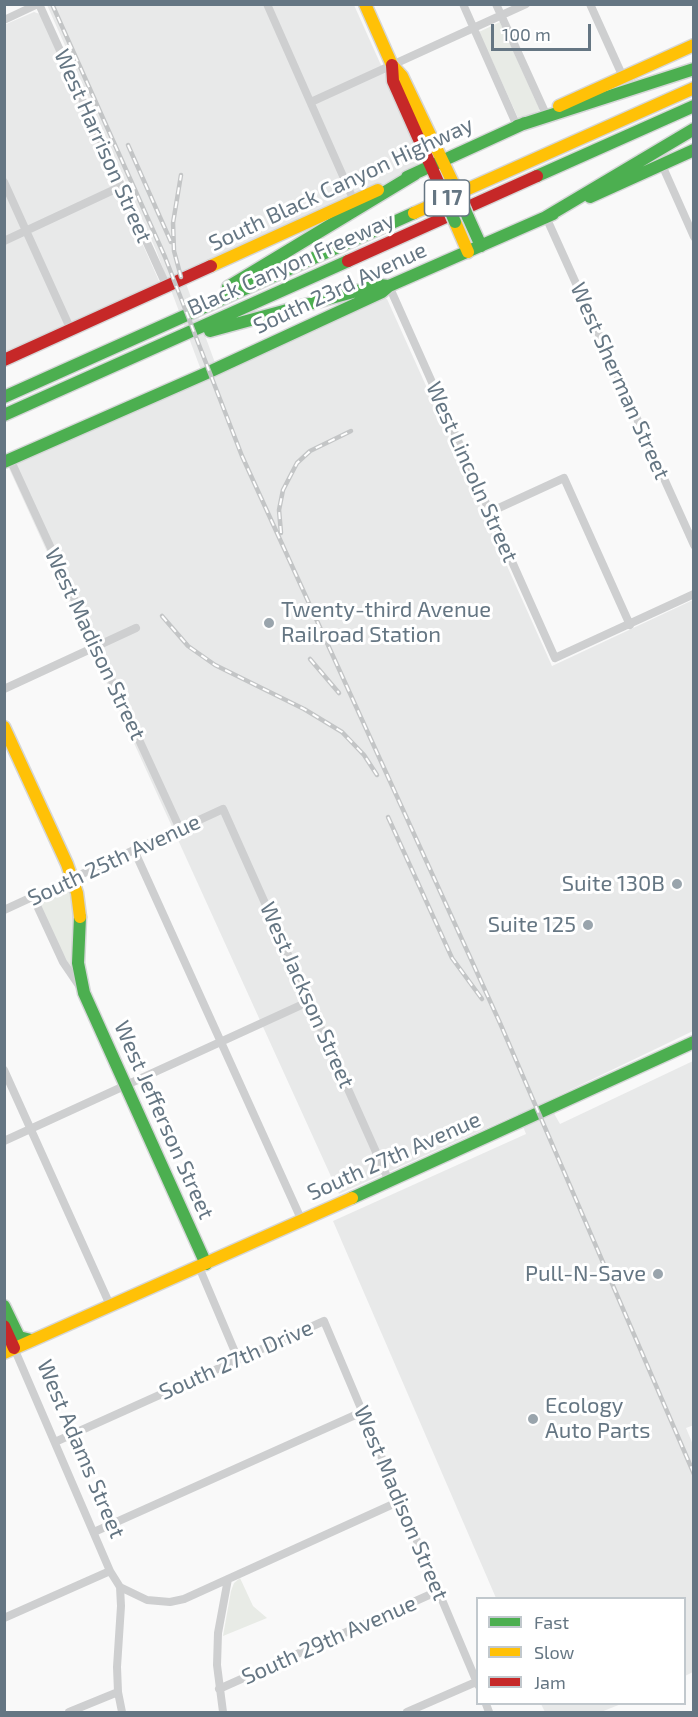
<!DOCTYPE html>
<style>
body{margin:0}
#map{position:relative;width:698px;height:1717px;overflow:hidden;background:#f9f9f9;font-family:"Exo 2",sans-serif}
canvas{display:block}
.frame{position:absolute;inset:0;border:6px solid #657683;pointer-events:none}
.legend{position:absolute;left:476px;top:1597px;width:210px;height:108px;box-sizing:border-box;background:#fff;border:2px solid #c1c8cd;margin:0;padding:8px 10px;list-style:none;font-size:18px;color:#657683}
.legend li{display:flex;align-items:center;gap:12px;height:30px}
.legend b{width:30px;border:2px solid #c1c8cd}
.scale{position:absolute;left:491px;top:24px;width:100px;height:27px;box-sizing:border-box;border:3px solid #657683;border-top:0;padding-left:8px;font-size:18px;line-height:21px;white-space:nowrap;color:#657683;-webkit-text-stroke:4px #fff;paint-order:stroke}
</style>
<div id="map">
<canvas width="698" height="1717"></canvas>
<div class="frame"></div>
<ul class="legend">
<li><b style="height:8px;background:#4caf50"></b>Fast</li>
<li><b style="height:8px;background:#ffc107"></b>Slow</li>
<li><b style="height:8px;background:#c62828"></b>Jam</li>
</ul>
<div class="scale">100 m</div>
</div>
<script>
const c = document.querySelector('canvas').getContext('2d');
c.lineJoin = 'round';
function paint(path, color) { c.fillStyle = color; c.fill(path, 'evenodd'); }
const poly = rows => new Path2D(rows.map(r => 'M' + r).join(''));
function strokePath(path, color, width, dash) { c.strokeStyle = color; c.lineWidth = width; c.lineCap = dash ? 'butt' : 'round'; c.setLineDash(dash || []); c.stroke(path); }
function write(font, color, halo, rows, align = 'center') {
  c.font = font + ' "Exo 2",sans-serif'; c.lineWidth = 6; c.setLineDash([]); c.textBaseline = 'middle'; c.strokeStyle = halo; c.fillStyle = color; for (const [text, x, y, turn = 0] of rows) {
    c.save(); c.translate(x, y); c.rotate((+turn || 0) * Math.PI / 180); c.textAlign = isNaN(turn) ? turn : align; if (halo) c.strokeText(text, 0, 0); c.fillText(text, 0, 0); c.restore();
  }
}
const built = poly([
 [47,5,354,5,420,152,419,163,410,171,185,281,218,371,384,297,387,299,552,666,693,600,693,1031,547,1101,560,1124,693,1061,694,1425,686,1428,694,1447,693,1672,685,1676,684,1598,496,1598,333,1221,526,1134,518,1114,339,1194,8,466,204,378,156,250],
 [34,12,40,14,159,281,159,284,4,355,4,25],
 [541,1704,621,1704,601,1712,545,1712]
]);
const green = poly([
 [500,22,540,110,519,120,479,32],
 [72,879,84,993,33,897],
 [240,1578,253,1606,267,1618,223,1636,231,1591,234,1583]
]);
const street = poly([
 [39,4,167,287],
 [267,4,354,201],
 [463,4,517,126],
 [496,4,545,112],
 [590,4,623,77],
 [4,20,38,4],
 [311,102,526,4],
 [662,165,694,237],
 [4,182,71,330],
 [546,217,694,545],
 [4,241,122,186],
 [389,286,555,658,694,594],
 [10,459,180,829],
 [490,512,564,478,630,625],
 [4,689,136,628],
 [134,850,302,1221],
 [33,897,63,962,80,987],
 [4,910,223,809,389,1181],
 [4,1070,110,1305],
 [4,1141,310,1001],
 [199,1267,238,1359],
 [14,1348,110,1571,120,1587,121,1606,117,1667,118,1692,122,1712],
 [55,1442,324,1321,478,1685],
 [94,1532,362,1412],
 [120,1587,147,1600,170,1602,184,1599,400,1501],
 [4,1618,110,1571],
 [219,1689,438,1591],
 [486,1704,489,1712],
 [69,1712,118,1692],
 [223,1712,217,1665,218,1633,228,1579],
 [407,1712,476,1682]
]);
const fast = poly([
 [517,126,694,69],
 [537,176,694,106],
 [407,177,525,123],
 [590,197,694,150],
 [468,217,481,246],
 [546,217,694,129],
 [228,287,415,174],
 [210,331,379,285,389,286],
 [4,397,414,213],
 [4,415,348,261],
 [4,462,209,372,382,292,389,286,553,214],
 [80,917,78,963,84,993,206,1264],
 [352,1198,694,1042],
 [4,1306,19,1337,31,1340]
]);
const slow = poly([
 [365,4,392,65,402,76,454,185],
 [559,106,694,45],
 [414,213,694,88],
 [455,222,468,252],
 [211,266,378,190],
 [4,727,67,864,77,893,80,917],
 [4,1353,352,1198]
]);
const jam = poly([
 [392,65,393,81,442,191],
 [348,261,537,176],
 [4,360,211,266],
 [4,1326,14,1348]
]);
const rail = poly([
 [52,4,165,257,242,456,500,1023,694,1474],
 [128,145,171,242],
 [181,277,174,251,173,223,181,175],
 [281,533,279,510,283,490,297,463,310,451,351,431],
 [162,616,188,646,215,665,304,709,342,732,364,755,377,775],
 [310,659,339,693],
 [388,817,452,958,482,999]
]);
const fastBridge = poly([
 [454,185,468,217],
 [442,191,455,222]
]);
const markers = [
 [269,623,6,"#99a4ac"],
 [677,884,6,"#99a4ac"],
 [588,925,6,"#99a4ac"],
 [658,1274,6,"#99a4ac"],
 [533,1419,6,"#99a4ac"]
];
const shields = [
 [447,198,45]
];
const shieldNames = [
 ["I 17",447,198]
];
const streetNames = [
 ["West Harrison Street",103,146,66],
 ["South Black Canyon Highway",341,184,-25],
 ["Black Canyon Freeway",291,264,-24],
 ["South 23rd Avenue",340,288,-25],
 ["West Sherman Street",620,381,66],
 ["West Lincoln Street",472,472,66],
 ["West Madison Street",95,644,65],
 ["South 25th Avenue",114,860,-25],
 ["West Jackson Street",307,995,66],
 ["West Jefferson Street",164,1120,66],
 ["South 27th Avenue",394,1156,-24],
 ["South 27th Drive",236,1360,-24],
 ["West Adams Street",81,1449,67],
 ["West Madison Street",401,1503,67],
 ["South 29th Avenue",329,1640,-24]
];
const poiNames = [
 ["Twenty-third Avenue",281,610,"left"],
 ["Railroad Station",281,635,"left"],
 ["Suite 130B",665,884],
 ["Suite 125",576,925],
 ["Pull-N-Save",646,1274],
 ["Ecology",545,1406,"left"],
 ["Auto Parts",545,1431,"left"]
];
paint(built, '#e8e9e9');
paint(green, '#e8ebe6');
strokePath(fast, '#d5d6d7', 15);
strokePath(slow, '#d5d6d7', 15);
strokePath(jam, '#d5d6d7', 15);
strokePath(street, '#cecfd0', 8);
strokePath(fast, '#4caf50', 12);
strokePath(slow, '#ffc107', 12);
strokePath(jam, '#c62828', 12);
strokePath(rail, '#c3c5c6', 4.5);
strokePath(rail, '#fff', 2, [7]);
strokePath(fastBridge, '#d5d6d7', 15, []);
strokePath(fastBridge, '#4caf50', 12);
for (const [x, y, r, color] of markers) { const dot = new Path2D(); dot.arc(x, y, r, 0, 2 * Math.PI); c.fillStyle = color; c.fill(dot); strokePath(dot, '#fff', 2); }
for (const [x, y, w] of shields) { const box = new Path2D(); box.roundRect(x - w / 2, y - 18, w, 36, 4.5); c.fillStyle = '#fff'; c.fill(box); strokePath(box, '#657683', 1.5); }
write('bold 21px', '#657683', null, shieldNames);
write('22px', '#657683', '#fff', streetNames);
write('22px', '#657683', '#fff', poiNames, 'right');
</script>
